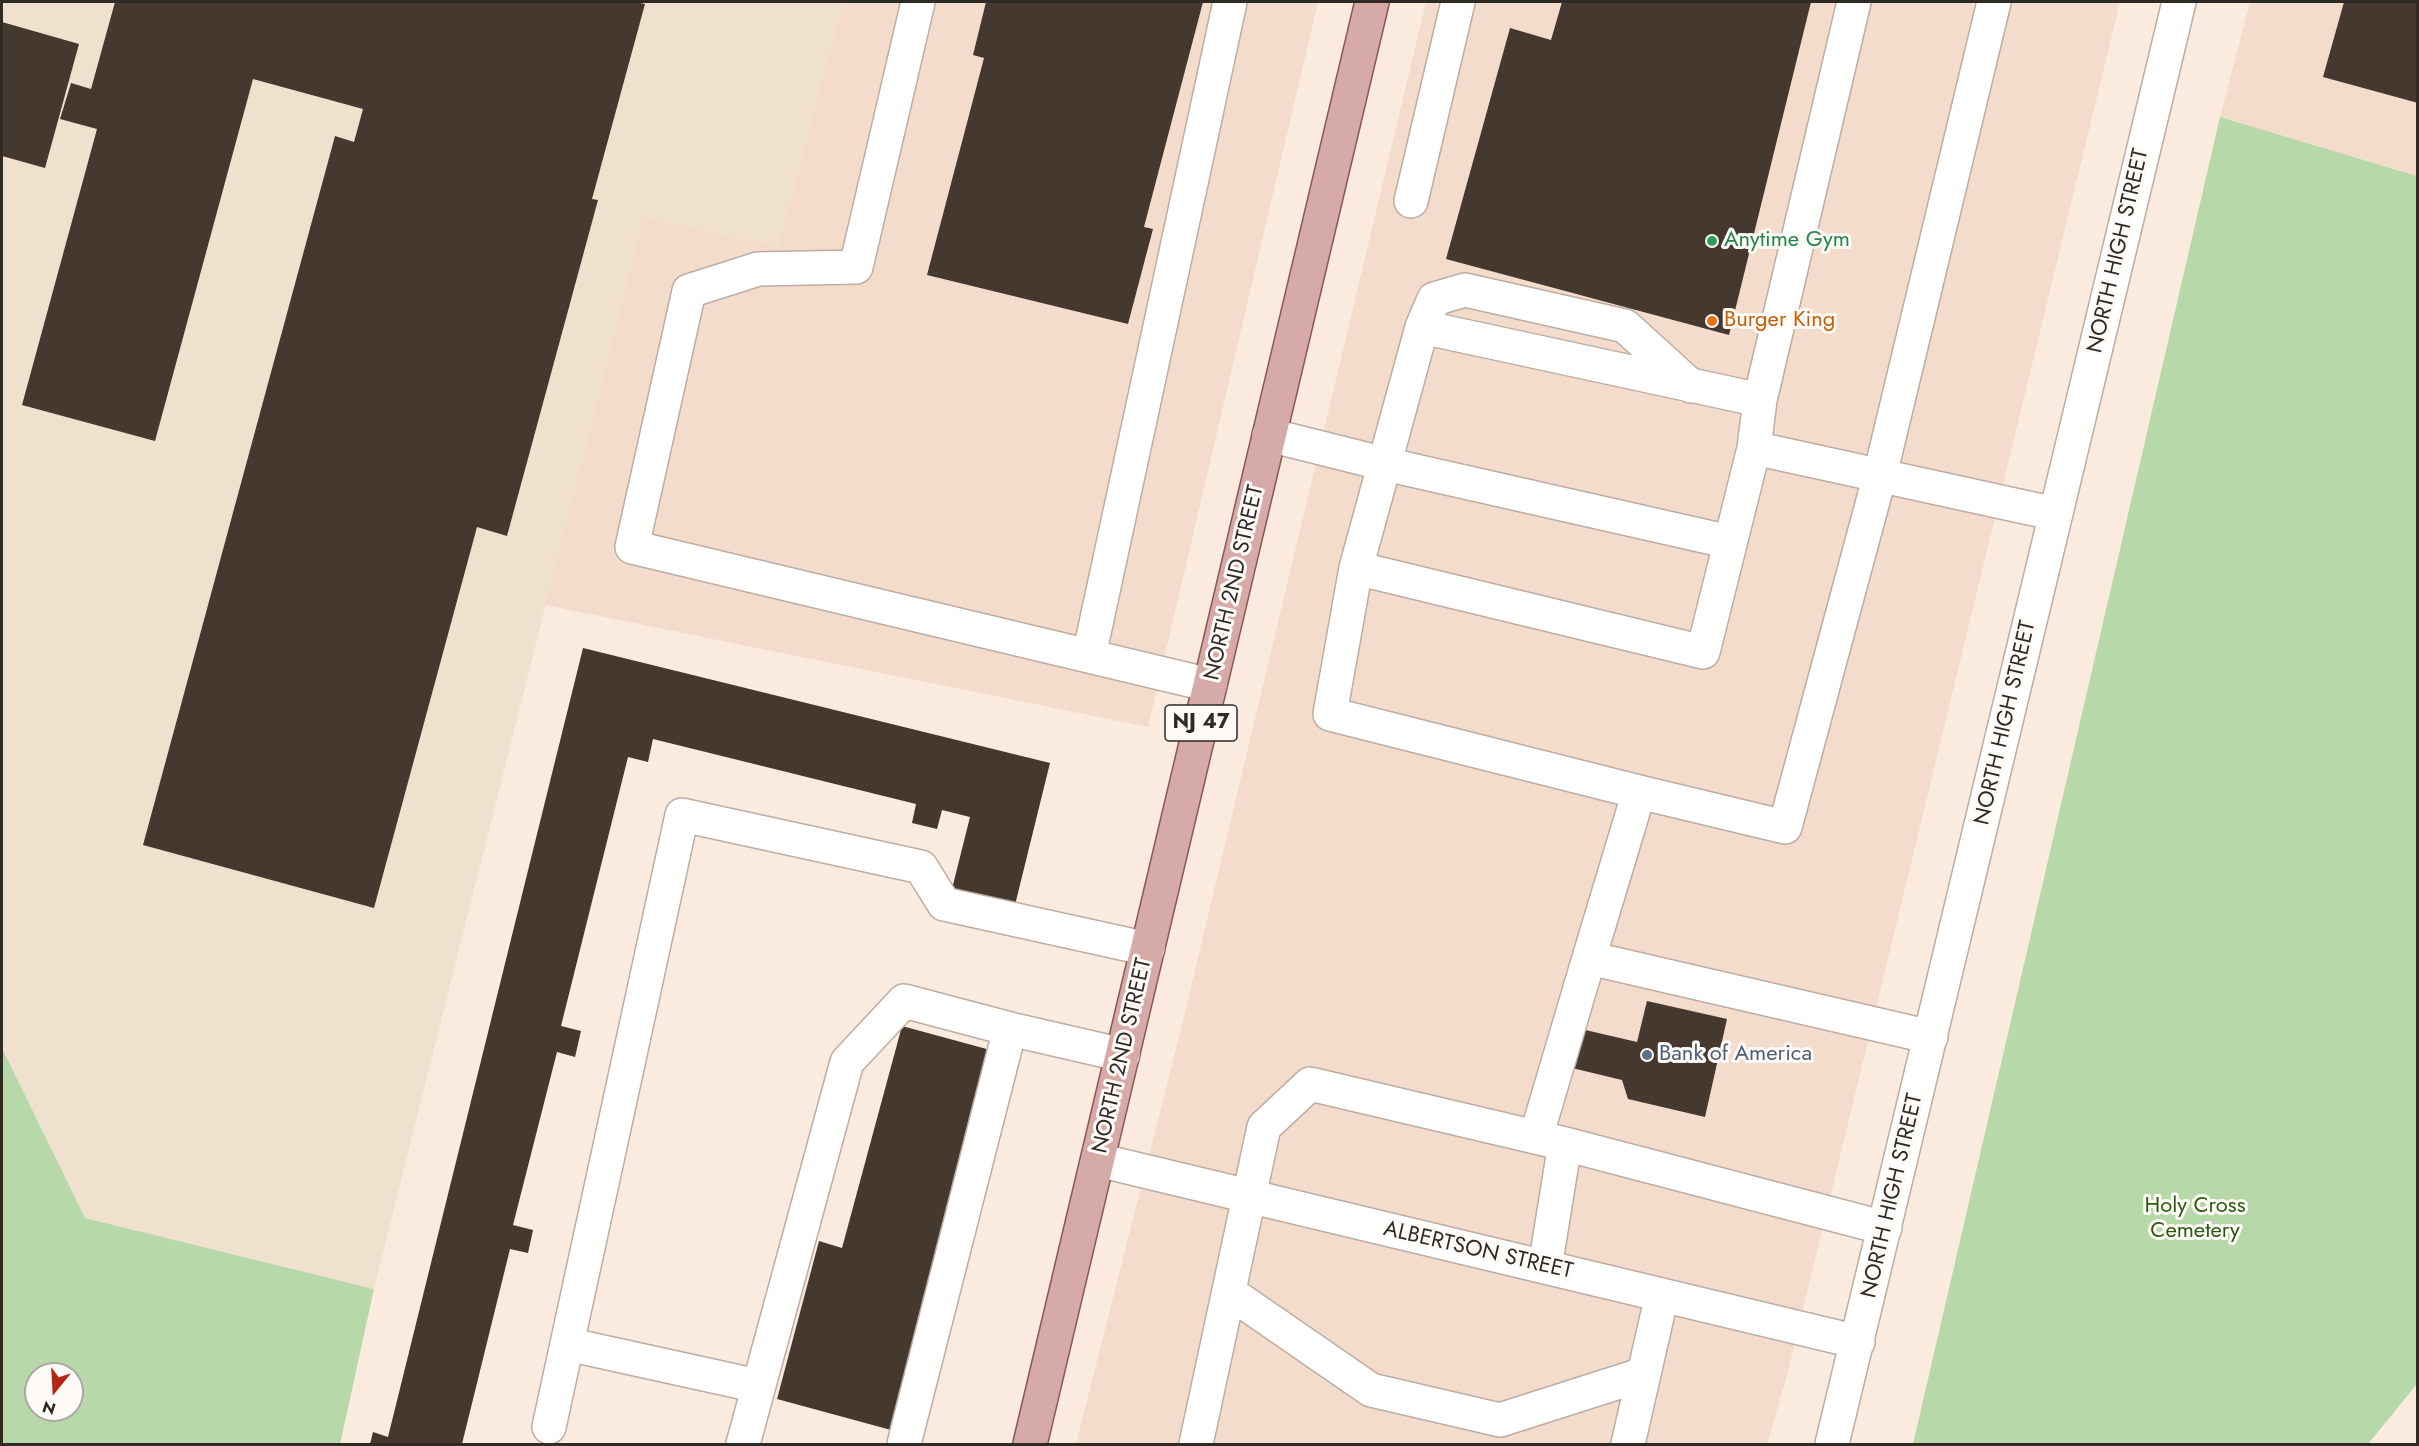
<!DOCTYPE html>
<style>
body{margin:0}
#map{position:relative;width:2419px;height:1446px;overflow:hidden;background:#fbeade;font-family:Jost,sans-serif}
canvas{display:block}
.frame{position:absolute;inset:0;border:3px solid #302a25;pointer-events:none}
.north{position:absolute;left:24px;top:1362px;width:60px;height:60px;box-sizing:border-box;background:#fdfaf8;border:2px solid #aba7a4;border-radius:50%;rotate:198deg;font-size:16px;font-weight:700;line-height:24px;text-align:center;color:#302a25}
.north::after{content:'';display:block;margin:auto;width:21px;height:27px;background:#b42811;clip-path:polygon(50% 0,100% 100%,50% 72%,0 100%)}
</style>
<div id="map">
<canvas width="2419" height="1446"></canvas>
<div class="frame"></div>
<div class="north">N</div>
</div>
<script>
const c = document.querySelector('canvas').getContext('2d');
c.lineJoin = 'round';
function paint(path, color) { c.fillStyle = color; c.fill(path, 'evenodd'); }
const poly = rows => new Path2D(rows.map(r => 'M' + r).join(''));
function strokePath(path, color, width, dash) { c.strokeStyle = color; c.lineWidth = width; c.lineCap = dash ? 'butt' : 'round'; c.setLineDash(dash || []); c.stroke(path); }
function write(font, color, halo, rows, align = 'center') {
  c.font = font + ' Jost,sans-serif'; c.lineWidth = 6; c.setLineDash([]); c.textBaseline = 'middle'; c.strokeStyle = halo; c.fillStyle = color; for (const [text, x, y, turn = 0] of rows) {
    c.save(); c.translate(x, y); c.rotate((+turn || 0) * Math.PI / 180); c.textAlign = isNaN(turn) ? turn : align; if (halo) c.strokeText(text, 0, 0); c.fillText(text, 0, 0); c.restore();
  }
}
const built = poly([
 [842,2,1318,2,1148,727,545,605,643,216,778,246],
 [1426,2,2120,2,1787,1375,1767,1444,1076,1444,1181,1029],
 [2250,2,2417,2,2417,176,2220,117]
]);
const industrial = poly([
 [2,2,842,2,778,246,643,216,374,1289,85,1218,2,1048]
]);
const green = poly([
 [2220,117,2417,176,2417,1384,2368,1444,1913,1444],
 [2,1048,85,1218,374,1289,340,1444,2,1444],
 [36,1374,72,1374,72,1410,36,1410]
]);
const building = poly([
 [115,2,636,2,645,4,592,199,598,200,507,536,477,527,374,908,143,845,335,136,354,142,363,109,253,79,155,441,22,405,97,129,60,119,71,83,91,89],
 [986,2,1203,2,1144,227,1153,229,1128,324,927,275,984,58,973,55],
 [1562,2,1811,2,1729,335,1446,259,1510,28,1551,40],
 [2344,2,2418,2,2418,103,2323,77],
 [2,22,79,44,45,168,2,156],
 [583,648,1050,763,1014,909,951,893,970,817,942,810,937,829,912,823,916,804,653,739,648,762,628,757,561,1026,581,1031,575,1057,557,1052,513,1225,533,1230,528,1253,510,1249,462,1444,370,1444,373,1432,388,1437],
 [1647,1001,1727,1019,1705,1117,1628,1099,1622,1080,1572,1068,1581,1029,1637,1042],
 [902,1026,994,1051,891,1430,777,1399,819,1241,842,1248]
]);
const minor = poly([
 [918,2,856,267,758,269,689,291,632,547,1210,685],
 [1411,201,1458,2],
 [1422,327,1760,400],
 [1691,386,1625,326,1465,290,1434,299,1422,327,1356,568,1703,652,1754,448,2056,514],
 [1269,435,1385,464,1730,542],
 [1754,448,1760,400,1854,2],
 [1356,568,1330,714,1639,792,1589,958],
 [1089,656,1230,2],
 [1639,792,1785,827,1880,475,1994,2],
 [1536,1137,1589,958,1931,1037],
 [1098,1160,1858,1342],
 [1545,1267,1565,1144],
 [1229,1292,1371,1390,1500,1420,1644,1374],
 [758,1386,567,1344,682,815,921,867,944,904,1148,949],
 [549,1427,567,1344],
 [743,1444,847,1062,904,1001,1010,1029,1123,1055],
 [904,1444,1010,1029],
 [1196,1444,1264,1127,1310,1084,1565,1144,1885,1228],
 [1628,1444,1662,1295],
 [1832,1444,2179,2]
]);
const major = poly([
 [1030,1444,1372,2]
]);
const markers = [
 [1712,241,6,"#2e9e5b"],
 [1712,321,6,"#e8710a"],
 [1647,1055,6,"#5c6f8a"]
];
const shields = [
 [1201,723,72]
];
const shieldNames = [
 ["NJ 47",1201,723]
];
const leisureNames = [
 ["Anytime Gym",1724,241]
];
const streetNames = [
 ["NORTH HIGH STREET",2119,251,-77],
 ["NORTH 2ND STREET",1235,583,-77],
 ["NORTH HIGH STREET",2006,723,-77],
 ["NORTH 2ND STREET",1123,1056,-77],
 ["NORTH HIGH STREET",1893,1196,-77],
 ["ALBERTSON STREET",1478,1251,13]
];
const foodNames = [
 ["Burger King",1724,321]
];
const serviceNames = [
 ["Bank of America",1659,1055]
];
const parkNames = [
 ["Holy Cross",2195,1207],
 ["Cemetery",2195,1232]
];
paint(built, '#f4dccc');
paint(industrial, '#f0e1ce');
paint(green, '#b7d8a9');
paint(building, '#45382f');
strokePath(minor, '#bdada2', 36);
strokePath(major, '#8a5953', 36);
strokePath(minor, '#fff', 33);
strokePath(major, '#d6aaa7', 33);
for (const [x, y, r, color] of markers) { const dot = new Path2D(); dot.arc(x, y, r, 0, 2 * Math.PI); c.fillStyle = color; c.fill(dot); strokePath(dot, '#fdfaf8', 2); }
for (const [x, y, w] of shields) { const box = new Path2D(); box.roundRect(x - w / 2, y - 18, w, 36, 4.5); c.fillStyle = '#fdfaf8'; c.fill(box); strokePath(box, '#302a25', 1.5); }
write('bold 21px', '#302a25', null, shieldNames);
write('22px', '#27864d', '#fdfaf8', leisureNames, 'left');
write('22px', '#302a25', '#fdfaf8', streetNames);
write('22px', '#c56008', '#fdfaf8', foodNames, 'left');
write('22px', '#4e5e75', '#fdfaf8', serviceNames, 'left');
write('22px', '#2c5a0d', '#fdfaf8', parkNames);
</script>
